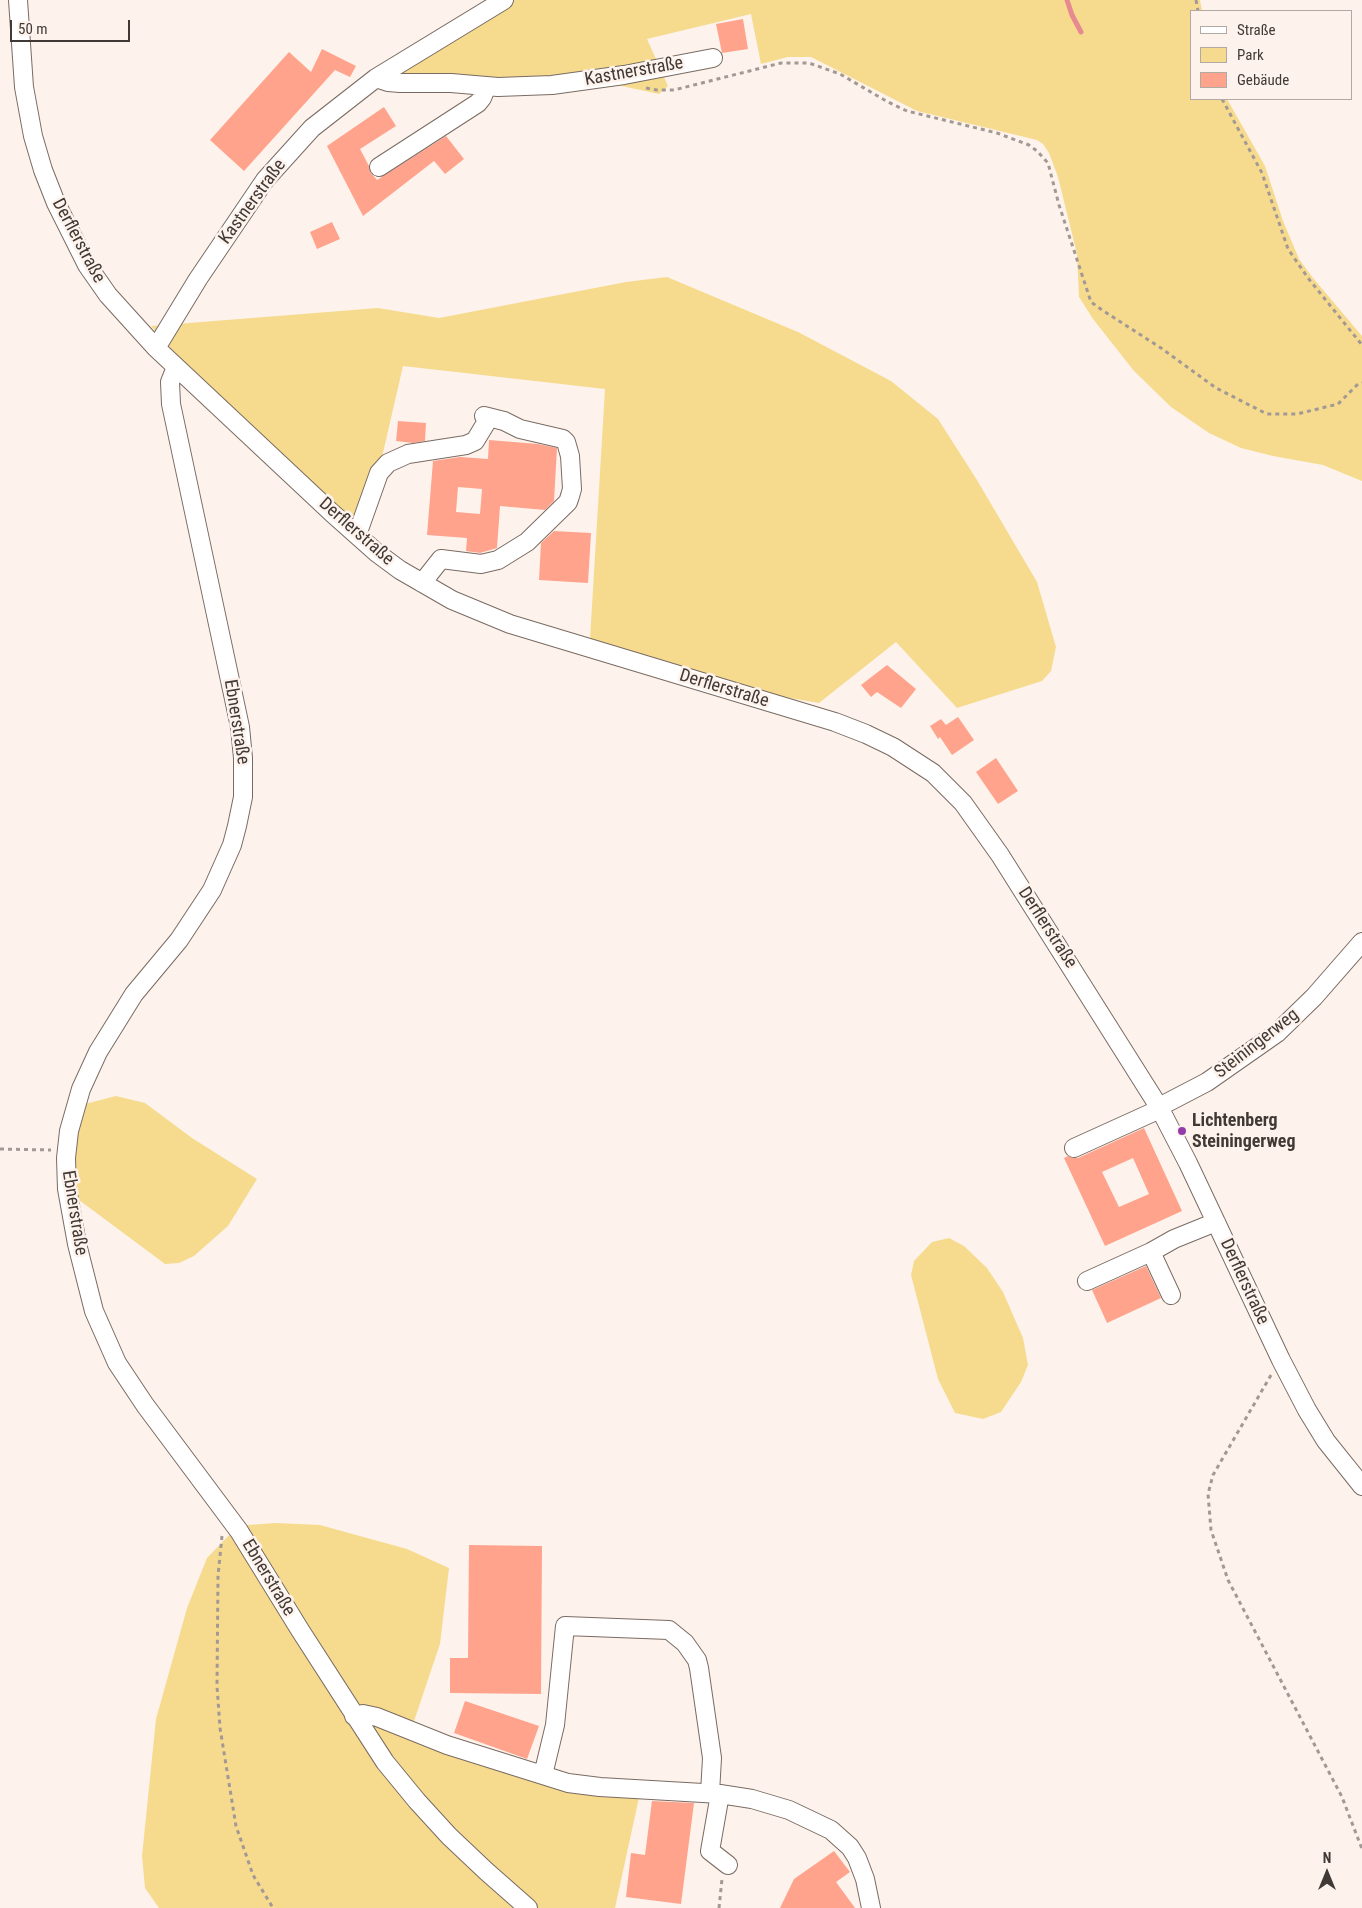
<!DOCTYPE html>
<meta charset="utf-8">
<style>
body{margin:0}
#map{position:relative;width:1362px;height:1908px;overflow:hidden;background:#fdf3ec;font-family:"Roboto Condensed",sans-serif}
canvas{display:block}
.legend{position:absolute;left:1190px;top:10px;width:162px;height:90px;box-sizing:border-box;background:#fdf3ec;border:1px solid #b1a9a3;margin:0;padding:6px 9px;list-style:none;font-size:15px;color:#403935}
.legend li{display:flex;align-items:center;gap:10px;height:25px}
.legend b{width:25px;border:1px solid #b1a9a3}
.north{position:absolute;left:1302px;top:1848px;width:50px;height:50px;-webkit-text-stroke:4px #fdf3ec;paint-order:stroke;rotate:0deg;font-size:14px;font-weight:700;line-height:20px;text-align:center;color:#403935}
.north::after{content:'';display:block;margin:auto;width:18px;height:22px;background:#403935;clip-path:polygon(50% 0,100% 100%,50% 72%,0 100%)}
.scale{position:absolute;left:10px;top:20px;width:120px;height:22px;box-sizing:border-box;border:2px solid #403935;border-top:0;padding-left:6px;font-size:15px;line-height:18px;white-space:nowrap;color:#403935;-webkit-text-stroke:4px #fdf3ec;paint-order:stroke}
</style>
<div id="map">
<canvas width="1362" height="1908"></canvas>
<ul class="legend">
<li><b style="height:6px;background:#fff"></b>Straße</li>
<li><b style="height:14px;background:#f6db8f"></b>Park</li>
<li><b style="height:14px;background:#ffa38c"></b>Gebäude</li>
</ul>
<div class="north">N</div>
<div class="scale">50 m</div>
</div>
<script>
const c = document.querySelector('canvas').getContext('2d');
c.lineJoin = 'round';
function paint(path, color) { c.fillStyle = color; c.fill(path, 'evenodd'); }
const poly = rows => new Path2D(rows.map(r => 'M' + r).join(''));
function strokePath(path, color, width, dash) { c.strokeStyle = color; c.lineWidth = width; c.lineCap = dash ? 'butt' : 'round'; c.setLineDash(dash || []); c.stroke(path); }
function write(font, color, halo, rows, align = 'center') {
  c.font = font + ' "Roboto Condensed",sans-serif'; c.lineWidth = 5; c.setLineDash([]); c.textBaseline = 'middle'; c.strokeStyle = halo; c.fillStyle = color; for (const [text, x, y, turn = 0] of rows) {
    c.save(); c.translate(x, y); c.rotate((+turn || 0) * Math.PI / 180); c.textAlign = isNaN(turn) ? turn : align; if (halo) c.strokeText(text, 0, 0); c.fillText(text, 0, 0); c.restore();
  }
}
const green = poly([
 [513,0,1200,0,1202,11,1191,11,1191,99,1227,99,1265,166,1283,221,1299,259,1313,278,1362,336,1362,481,1323,465,1273,456,1241,448,1209,433,1171,407,1134,371,1093,319,1079,297,1077,254,1058,177,1049,153,1043,144,1037,140,917,111,811,57,788,57,761,64,751,14,647,39,668,86,659,94,603,82,380,81],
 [667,277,798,332,891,381,938,419,977,480,1037,582,1056,647,1051,671,1042,681,957,708,896,642,819,703,778,696,590,639,605,389,403,366,365,531,172,351,151,326,378,308,439,318,626,282],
 [116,1096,145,1103,192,1138,257,1179,228,1226,194,1256,179,1263,165,1264,75,1197,73,1177,76,1133,85,1104],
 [949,1238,964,1246,987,1268,1003,1292,1023,1338,1028,1365,1021,1382,1001,1412,983,1419,955,1413,938,1379,911,1275,914,1261,932,1242],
 [276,1523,320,1525,407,1549,449,1568,440,1644,410,1733,640,1793,615,1908,159,1908,145,1888,142,1856,156,1719,187,1608,207,1558,232,1532,247,1525]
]);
const stream = poly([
 [1067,0,1072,15,1081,32]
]);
const building = poly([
 [743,19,748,49,722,53,716,24],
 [322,49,356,66,350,77,335,70,244,171,210,140,289,52,311,72],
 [384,107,396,126,360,149,369,166,370,172,377,180,446,136,464,159,445,174,434,161,363,216,327,146],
 [332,222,340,239,317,249,310,232],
 [398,421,426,423,425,441,413,443,396,441],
 [489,440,538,444,557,448,554,501,545,510,500,506,497,548,480,553,466,551,467,538,427,535,433,461,460,457,488,459],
 [458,487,482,489,480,514,456,512],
 [554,531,591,533,588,583,539,580,541,543],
 [887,665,916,689,901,708,877,692,871,697,861,685],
 [958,717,974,740,952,755,940,737,938,739,930,726,941,719,946,725],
 [996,758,1018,791,998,804,976,772],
 [1144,1128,1182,1211,1105,1246,1064,1158,1068,1156,1072,1158,1078,1158],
 [1133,1158,1149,1194,1119,1207,1102,1172],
 [1146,1266,1161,1298,1107,1323,1092,1290],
 [469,1545,542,1546,541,1694,450,1693,450,1658,468,1658],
 [465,1701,539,1726,527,1759,454,1733],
 [652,1801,694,1803,681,1904,626,1897,631,1853,645,1855],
 [834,1851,850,1872,836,1882,855,1908,780,1908,794,1879]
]);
const path = poly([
 [1196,0,1198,11],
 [646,88,657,90,674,90,781,63,809,63,840,74,888,102,907,111,997,133,1029,145,1037,151,1048,163,1059,205,1091,302,1102,310,1161,348,1216,388,1267,414,1297,414,1338,404,1358,384,1362,383],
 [1222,99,1262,173,1288,249,1308,278,1362,345],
 [0,1149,51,1150],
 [1271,1375,1213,1475,1208,1494,1211,1530,1228,1580,1342,1797,1362,1849],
 [222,1536,218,1576,217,1686,220,1728,236,1826,253,1875,273,1908],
 [719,1908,722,1879]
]);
const minor = poly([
 [18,0,24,87,33,136,43,170,56,203,87,265,108,295,156,348,332,513,377,553,400,570,452,600,510,624,835,722,866,734,893,747,933,773,963,803,1000,855,1159,1107,1188,1163,1281,1360,1307,1410,1326,1441,1362,1486],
 [376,78,388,82,400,83,451,83,498,87,552,85,624,75,713,58],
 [379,167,478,103,482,98,487,86],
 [156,348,198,279,265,180,312,128,376,78,504,0],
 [176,367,170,382,171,404,240,727,243,758,243,797,237,826,232,845,212,890,179,940,134,994,98,1052,81,1089,69,1131,66,1158,67,1189,77,1244,94,1311,117,1363,145,1405,239,1531,300,1630,385,1762,417,1801,449,1836,486,1871,528,1908],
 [357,535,379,473,388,463,408,454,466,445,475,441,489,418],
 [422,583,441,559,481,564,498,560,527,542,568,502,570,496,572,489,570,456,566,442,563,439,520,429,504,421,484,416],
 [1159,1107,1207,1082,1277,1033,1314,997,1362,942],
 [1074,1148,1160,1109],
 [1151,1252,1171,1295],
 [1087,1281,1151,1252,1174,1239,1216,1222],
 [354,1716,363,1714,377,1717,447,1745,568,1783,600,1787,720,1794,752,1799,789,1810,831,1830,850,1847,857,1858,865,1879,871,1908],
 [543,1775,555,1725,565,1626,669,1630,685,1643,697,1660,699,1668,712,1758,710,1793],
 [720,1794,710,1851,728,1865]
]);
const markers = [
 [1182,1131,5,"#933ca9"]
];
const streetNames = [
 ["Kastnerstraße",634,72,-10],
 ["Kastnerstraße",253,202,-54],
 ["Derflerstraße",78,241,62],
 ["Derflerstraße",356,532,41],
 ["Derflerstraße",724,689,17],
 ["Ebnerstraße",236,722,81],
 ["Derflerstraße",1047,928,57],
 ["Steiningerweg",1257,1044,-38],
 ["Ebnerstraße",74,1213,81],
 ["Derflerstraße",1244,1282,65],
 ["Ebnerstraße",268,1578,59]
];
const poiNames = [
 ["Lichtenberg",1192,1121],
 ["Steiningerweg",1192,1142]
];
paint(green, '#f6db8f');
strokePath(stream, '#e78990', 5);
paint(building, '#ffa38c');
strokePath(minor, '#7a6b62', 20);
strokePath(path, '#a29994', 3, [4, 4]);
strokePath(minor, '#fff', 18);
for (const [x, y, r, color] of markers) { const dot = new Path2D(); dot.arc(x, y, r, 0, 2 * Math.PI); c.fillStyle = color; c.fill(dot); strokePath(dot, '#fdf3ec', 2); }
write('18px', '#403935', '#fdf3ec', streetNames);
write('bold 18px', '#403935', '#fdf3ec', poiNames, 'left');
</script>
